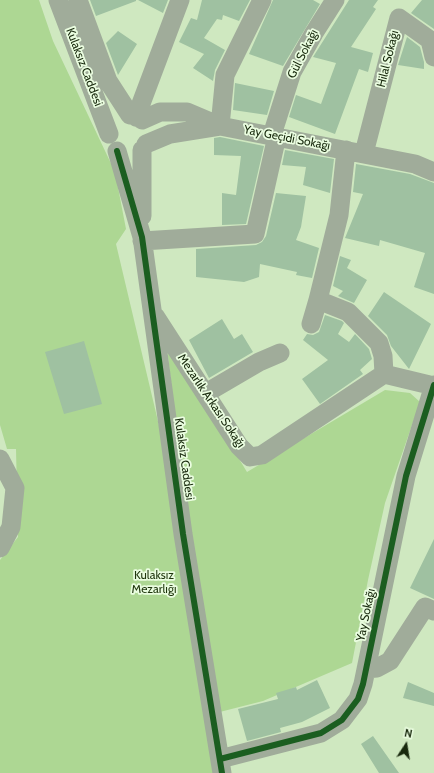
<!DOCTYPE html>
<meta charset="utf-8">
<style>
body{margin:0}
#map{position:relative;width:434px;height:773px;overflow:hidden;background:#cfe8c0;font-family:Cabin,sans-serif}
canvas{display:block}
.north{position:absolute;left:386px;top:725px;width:40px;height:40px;-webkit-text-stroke:3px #eafde0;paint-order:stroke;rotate:12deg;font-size:11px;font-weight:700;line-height:16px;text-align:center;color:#18290d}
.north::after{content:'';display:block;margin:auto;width:14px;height:18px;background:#18290d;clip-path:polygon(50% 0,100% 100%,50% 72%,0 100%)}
</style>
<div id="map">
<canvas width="434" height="773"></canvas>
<div class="north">N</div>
</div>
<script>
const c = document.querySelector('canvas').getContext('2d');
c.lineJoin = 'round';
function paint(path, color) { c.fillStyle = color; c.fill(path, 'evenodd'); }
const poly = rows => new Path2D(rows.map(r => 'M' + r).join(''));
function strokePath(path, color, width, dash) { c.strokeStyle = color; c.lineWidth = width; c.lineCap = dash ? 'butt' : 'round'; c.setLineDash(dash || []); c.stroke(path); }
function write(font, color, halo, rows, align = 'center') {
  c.font = font + ' Cabin,sans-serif'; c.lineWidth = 3.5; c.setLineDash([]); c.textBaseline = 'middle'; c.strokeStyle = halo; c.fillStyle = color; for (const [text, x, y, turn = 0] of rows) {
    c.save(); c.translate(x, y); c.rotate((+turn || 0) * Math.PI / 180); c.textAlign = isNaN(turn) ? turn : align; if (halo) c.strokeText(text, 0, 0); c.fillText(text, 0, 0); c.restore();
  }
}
const green = poly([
 [0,0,39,0,53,41,115,172,126,229,116,244,161,434,177,433,166,339,247,472,385,390,410,393,420,402,385,503,368,580,352,663,263,701,204,716,214,773,0,773,0,560,18,537,16,449,7,449,0,425]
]);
const building = poly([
 [90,0,136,0,136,1,96,16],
 [138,0,168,0,163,13],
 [202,0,250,0,239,21,223,15,222,20,217,19,204,38,225,50,215,70,213,81,193,68,204,54,179,42,191,18,197,20],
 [273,0,313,0,320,4,283,66,249,54],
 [349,0,378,0,373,7,376,9,351,47,373,53,368,72,359,69,335,134,289,117,296,95,321,104,336,63,313,57],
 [422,0,434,0,434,29,411,13],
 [118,31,137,44,118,75,106,43],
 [407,37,420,47,424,62,424,69,398,65],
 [235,83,274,91,267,115,233,110],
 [220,137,264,146,246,224,222,225,222,193,236,195,241,156,214,155,214,138],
 [285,150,334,159,330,193,303,185,306,167,282,165],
 [356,164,410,174,434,183,434,294,414,287,425,253,380,240,379,246,345,238,363,194,353,192],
 [276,193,306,196,301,227,296,240,319,248,312,278,296,275,297,272,260,264,259,277,244,282,196,277,196,249,256,245,262,242,266,236],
 [340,256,351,260,347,268,367,280,354,303,338,296,343,291,333,286],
 [384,292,431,324,409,369,391,346,387,335,368,316],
 [325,315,342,321,344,323,338,334,349,342,355,334,369,349,372,359,360,370,363,374,320,404,302,379,328,360,303,340,307,334,313,335,319,332],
 [222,319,234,339,242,334,253,352,209,378,189,340],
 [84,341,102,404,64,414,45,352],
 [434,539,434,599,410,588],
 [317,680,330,708,302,722,280,728,281,732,247,741,238,709,278,699,276,693,296,687,297,690],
 [408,682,434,693,434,706,403,698],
 [373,736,399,773,379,773,361,744]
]);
const minor = poly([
 [58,0,109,134],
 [78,0,108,81,130,115],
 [136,117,180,0],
 [142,120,160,112,187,112,220,126,415,164,434,172],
 [272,135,292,72,314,33,335,0],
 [146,144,170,134,220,126,225,75,262,0],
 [346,150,339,215,318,300,348,312,379,343,383,356,384,374],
 [117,151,142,237,183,534,222,773],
 [364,153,399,18,430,40,434,57],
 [142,216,142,150],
 [142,241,255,234,277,136],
 [155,316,239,446,250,457,262,455,384,374,434,386],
 [311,324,318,300],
 [206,393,259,362,280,353],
 [0,459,15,488,11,527,0,548],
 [366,669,377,668,390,661,425,607,434,611],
 [220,759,321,733,342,720,358,699,363,684,406,476,434,385]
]);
const cycleway = poly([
 [117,151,142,237,183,534,222,773],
 [220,759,321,733,342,720,358,699,363,684,406,476,434,385]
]);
const streetNames = [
 ["Gül Sokağı",303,54,-63],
 ["Hilal Sokağı",388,59,-76],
 ["Kulaksız Caddesi",84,67,69],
 ["Yay Geçidi Sokağı",287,138,11],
 ["Mezarlık Arkası Sokağı",211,401,56],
 ["Kulaksiz Caddesi",184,459,82],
 ["Yay Sokağı",366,615,-78]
];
const parkNames = [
 ["Kulaksız",154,575],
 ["Mezarlığı",154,589]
];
paint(green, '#add793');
paint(building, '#9fc1a1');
strokePath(minor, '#a0ac9a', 19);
strokePath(cycleway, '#1b5e20', 6);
write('12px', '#18290d', '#eafde0', streetNames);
write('12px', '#1e350c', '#eafde0', parkNames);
</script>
